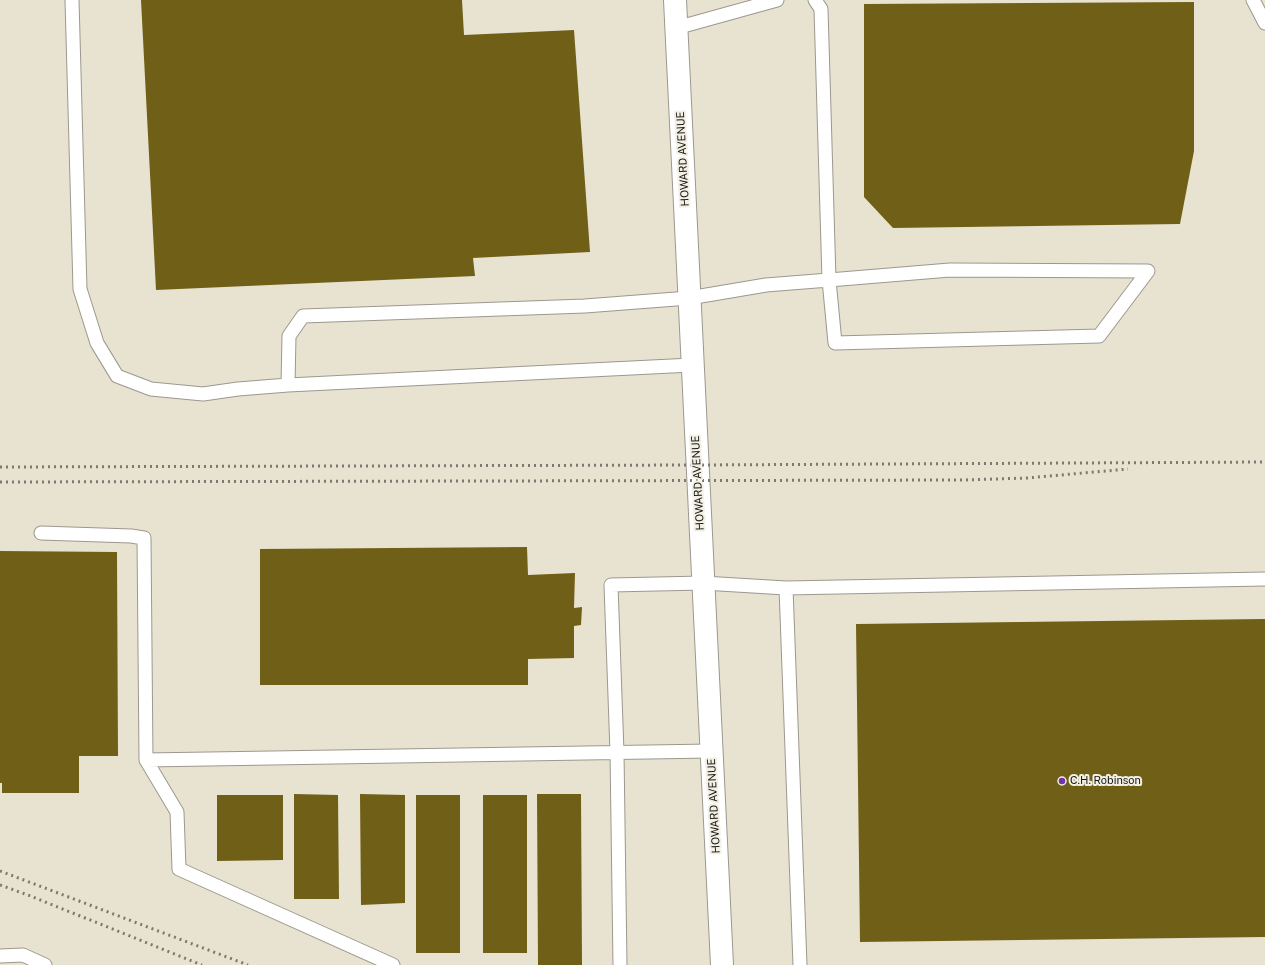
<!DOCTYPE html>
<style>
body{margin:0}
canvas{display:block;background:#f2efe4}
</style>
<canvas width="1265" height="965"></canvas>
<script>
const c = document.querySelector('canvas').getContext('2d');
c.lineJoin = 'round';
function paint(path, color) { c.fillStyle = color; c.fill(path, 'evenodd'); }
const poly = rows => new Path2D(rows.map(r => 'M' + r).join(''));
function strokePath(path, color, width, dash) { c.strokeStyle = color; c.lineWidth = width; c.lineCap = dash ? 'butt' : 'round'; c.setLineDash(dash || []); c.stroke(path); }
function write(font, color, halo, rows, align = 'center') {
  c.font = font + ' "Public Sans",sans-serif'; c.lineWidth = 4; c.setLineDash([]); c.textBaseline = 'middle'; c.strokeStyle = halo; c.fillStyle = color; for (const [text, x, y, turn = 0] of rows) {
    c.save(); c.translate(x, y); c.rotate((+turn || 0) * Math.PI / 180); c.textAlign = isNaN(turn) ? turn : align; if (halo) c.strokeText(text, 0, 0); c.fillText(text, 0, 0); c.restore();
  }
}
const built = poly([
 [0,0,1265,0,1265,965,0,965]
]);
const building = poly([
 [141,0,462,0,464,35,574,30,590,252,473,258,475,276,156,290],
 [1194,2,1194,151,1180,224,893,228,864,197,864,4],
 [527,547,528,575,575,573,574,608,582,607,581,625,574,626,574,658,528,659,528,685,260,685,260,549],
 [0,551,117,552,118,756,79,756,79,793,2,793,2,783,0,783],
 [1265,619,1265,937,860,942,856,624],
 [294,794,338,795,339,899,294,899],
 [360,794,405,795,405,903,361,905],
 [537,794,581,794,582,965,538,965],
 [217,795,283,795,283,860,217,861],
 [416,795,460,795,460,953,416,953],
 [483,795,527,795,527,953,483,953]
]);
const service = poly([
 [72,0,80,289,97,343,117,376,151,389,203,394,238,389,288,385,692,365],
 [1253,0,1265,23],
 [676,28,777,0],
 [288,385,289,336,303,316,585,306,689,298,766,285,829,280,950,270,1148,271,1099,336,835,343,829,280,821,9,815,0],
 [41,533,131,536,144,538,146,760,177,812,179,869,393,965],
 [786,588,800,965],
 [146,760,711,751],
 [0,956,23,955,45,965],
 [620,965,617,752,611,585,703,583,786,588,1265,579]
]);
const minor = poly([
 [675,0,722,965]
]);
const rail = poly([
 [0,467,697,465,1265,462],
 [0,482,964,480,1027,478,1128,469],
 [0,871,248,965],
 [0,885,28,895,202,965]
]);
const markers = [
 [1062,781,4,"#7333a9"]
];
const streetNames = [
 ["HOWARD AVENUE",683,159,-93],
 ["HOWARD AVENUE",698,483,-93],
 ["HOWARD AVENUE",714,806,-93]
];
const poiNames = [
 ["C.H. Robinson",1070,781]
];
paint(built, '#e8e3d1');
paint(building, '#705f16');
strokePath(service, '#9b988e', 15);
strokePath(minor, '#9b988e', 24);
strokePath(service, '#fff', 13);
strokePath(minor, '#fff', 22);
strokePath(rail, '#7b7971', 3, [2, 4]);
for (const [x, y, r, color] of markers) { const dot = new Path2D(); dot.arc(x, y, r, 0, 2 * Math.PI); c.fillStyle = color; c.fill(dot); strokePath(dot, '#f2efe4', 1.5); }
write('11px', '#181713', '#f2efe4', streetNames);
write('11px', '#181713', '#f2efe4', poiNames, 'left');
</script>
